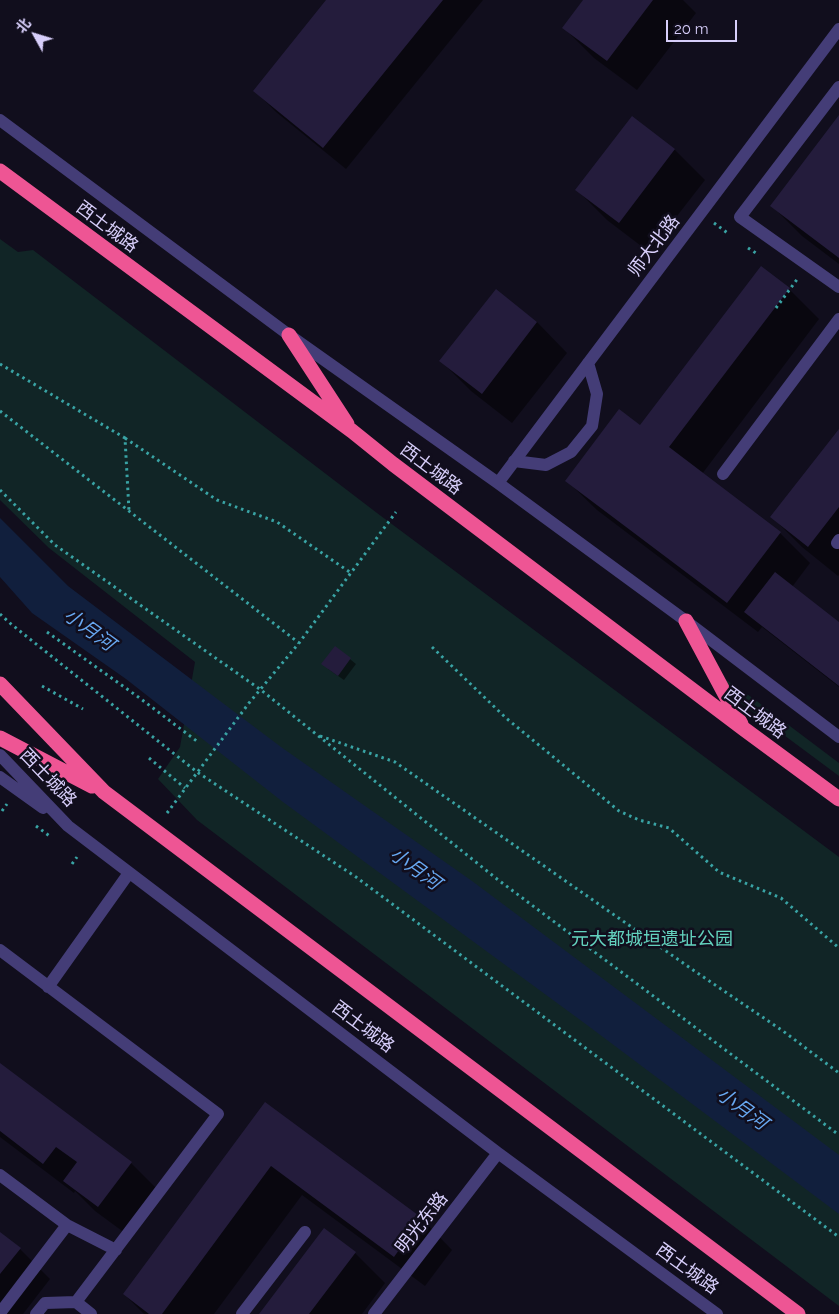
<!DOCTYPE html>
<meta charset="utf-8">
<style>
body{margin:0}
#map{position:relative;width:839px;height:1314px;overflow:hidden;background:#110e1d;font-family:Raleway,"Noto Sans SC",sans-serif}
canvas{display:block}
.north{position:absolute;left:10px;top:10px;width:50px;height:50px;-webkit-text-stroke:4px #110e1d;paint-order:stroke;rotate:309deg;font-size:14px;font-weight:700;line-height:20px;text-align:center;color:#d7cefa}
.north::after{content:'';display:block;margin:auto;width:18px;height:22px;background:#d7cefa;clip-path:polygon(50% 0,100% 100%,50% 72%,0 100%)}
.scale{position:absolute;left:666px;top:20px;width:71px;height:22px;box-sizing:border-box;border:2px solid #d7cefa;border-top:0;padding-left:6px;font-size:15px;line-height:18px;white-space:nowrap;color:#d7cefa;-webkit-text-stroke:4px #110e1d;paint-order:stroke}
</style>
<div id="map">
<canvas width="839" height="1314"></canvas>
<div class="north">北</div>
<div class="scale">20 m</div>
</div>
<script>
const c = document.querySelector('canvas').getContext('2d');
c.lineJoin = 'round';
function paint(path, color) { c.fillStyle = color; c.fill(path, 'evenodd'); }
const poly = rows => new Path2D(rows.map(r => 'M' + r).join(''));
function strokePath(path, color, width, dash) { c.strokeStyle = color; c.lineWidth = width; c.lineCap = dash ? 'butt' : 'round'; c.setLineDash(dash || []); c.stroke(path); }
function write(font, color, halo, rows, align = 'center') {
  c.font = font + ' Raleway,"Noto Sans SC",sans-serif'; c.lineWidth = 5; c.setLineDash([]); c.textBaseline = 'middle'; c.strokeStyle = halo; c.fillStyle = color; for (const [text, x, y, turn = 0] of rows) {
    c.save(); c.translate(x, y); c.rotate((+turn || 0) * Math.PI / 180); c.textAlign = isNaN(turn) ? turn : align; if (halo) c.strokeText(text, 0, 0); c.fillText(text, 0, 0); c.restore();
  }
}
const green = poly([
 [0,239,18,252,33,250,377,513,839,857,839,1306,197,820,158,779,180,747,195,662,49,548,0,500],
 [725,679,754,699,839,763,839,776,734,698]
]);
const water = poly([
 [0,518,68,586,220,701,281,747,472,881,839,1155,839,1214,583,1022,283,802,126,679,32,613,0,577]
]);
const shadow = poly([
 [328,0,483,0,346,169,276,112,254,90],
 [585,0,683,0,696,13,637,90,594,58,564,28],
 [632,117,675,150,705,180,649,252,607,220,577,190],
 [839,118,839,264,802,236,772,206],
 [761,268,789,289,819,319,702,474,780,533,810,563,792,587,839,624,839,687,762,627,758,632,597,510,566,480,640,427],
 [496,291,537,322,567,353,512,423,471,391,441,361],
 [839,431,839,575,838,576,802,547,772,517],
 [335,647,356,664,344,680,328,669],
 [0,1064,131,1163,161,1193,129,1236,95,1211,75,1191,74,1193,0,1137],
 [265,1104,422,1219,452,1250,425,1286,302,1195,214,1314,144,1314,124,1294],
 [0,1233,20,1249,50,1279,23,1314,0,1314],
 [355,1253,385,1283,362,1314,261,1314]
]);
const building = poly([
 [326,0,443,0,323,148,253,91],
 [583,0,653,0,607,61,562,28],
 [839,115,839,258,770,206],
 [632,116,675,149,619,223,575,190],
 [761,266,790,288,669,447,781,532,727,603,565,481,619,409,640,425],
 [496,289,537,322,482,394,439,361],
 [839,429,839,507,808,547,770,517],
 [775,572,839,622,839,686,744,612],
 [335,646,351,658,338,676,321,664],
 [0,1063,132,1162,98,1207,63,1181,77,1162,56,1147,43,1164,0,1131],
 [265,1102,422,1218,394,1257,271,1166,162,1314,149,1314,123,1294],
 [324,1228,356,1252,309,1314,259,1314],
 [0,1232,21,1248,0,1274]
]);
const path = poly([
 [714,223,729,234],
 [748,248,759,255],
 [776,308,798,278],
 [0,364,125,438,129,511],
 [0,411,299,643],
 [125,438,217,500,277,522,351,573],
 [0,490,55,545,261,690,497,879,839,1135],
 [0,614,11,624,197,772,356,877,839,1237],
 [47,632,141,699,198,742],
 [432,647,506,718,619,811,639,820,669,828,719,872,781,898,839,948],
 [42,686,83,709],
 [320,736,395,762,696,972,783,1031,839,1073],
 [149,758,185,788],
 [2,811,7,804],
 [167,813,249,703,299,643,396,512],
 [36,826,51,837],
 [72,864,77,857]
]);
const minor = poly([
 [839,87,740,217,839,287],
 [0,120,289,335,498,483,686,621,839,737],
 [514,461,546,465,571,452,592,426,597,394,588,363],
 [723,474,839,319],
 [498,483,839,29],
 [837,543,839,540],
 [0,755,68,826,498,1153,717,1314],
 [0,777,43,808],
 [0,950,218,1114,76,1302],
 [48,987,129,873],
 [0,1175,67,1225],
 [0,1313,67,1225,116,1250],
 [36,1314,45,1303,76,1302,91,1314],
 [242,1314,305,1232],
 [374,1314,498,1153]
]);
const highway = poly([
 [0,171,352,431,393,464,744,729,839,799],
 [289,335,347,424],
 [686,621,741,724],
 [0,684,104,792,798,1314],
 [0,738,92,786]
]);
const streetNames = [
 ["西土城路",107,227,37],
 ["师大北路",654,246,-53],
 ["西土城路",431,469,37],
 ["西土城路",755,713,37],
 ["西土城路",48,778,46],
 ["西土城路",363,1027,37],
 ["明光东路",422,1223,-52],
 ["西土城路",687,1269,36]
];
const parkNames = [
 ["元大都城垣遗址公园",652,940]
];
const waterNames = [
 ["小月河",89,630,36],
 ["小月河",415,869,36],
 ["小月河",742,1109,36]
];
paint(green, '#112526');
paint(water, '#111f3d');
paint(shadow, '#0007');
paint(building, '#241c3c');
strokePath(path, '#39a3a4', 3, [2.5, 4]);
strokePath(minor, '#443d77', 12);
strokePath(highway, '#ee5594', 15);
write('18px', '#d7cefa', '#110e1d', streetNames);
write('18px', '#63d2be', '#110e1d', parkNames);
write('italic 19px', '#67a7f0', '#110e1d', waterNames);
</script>
